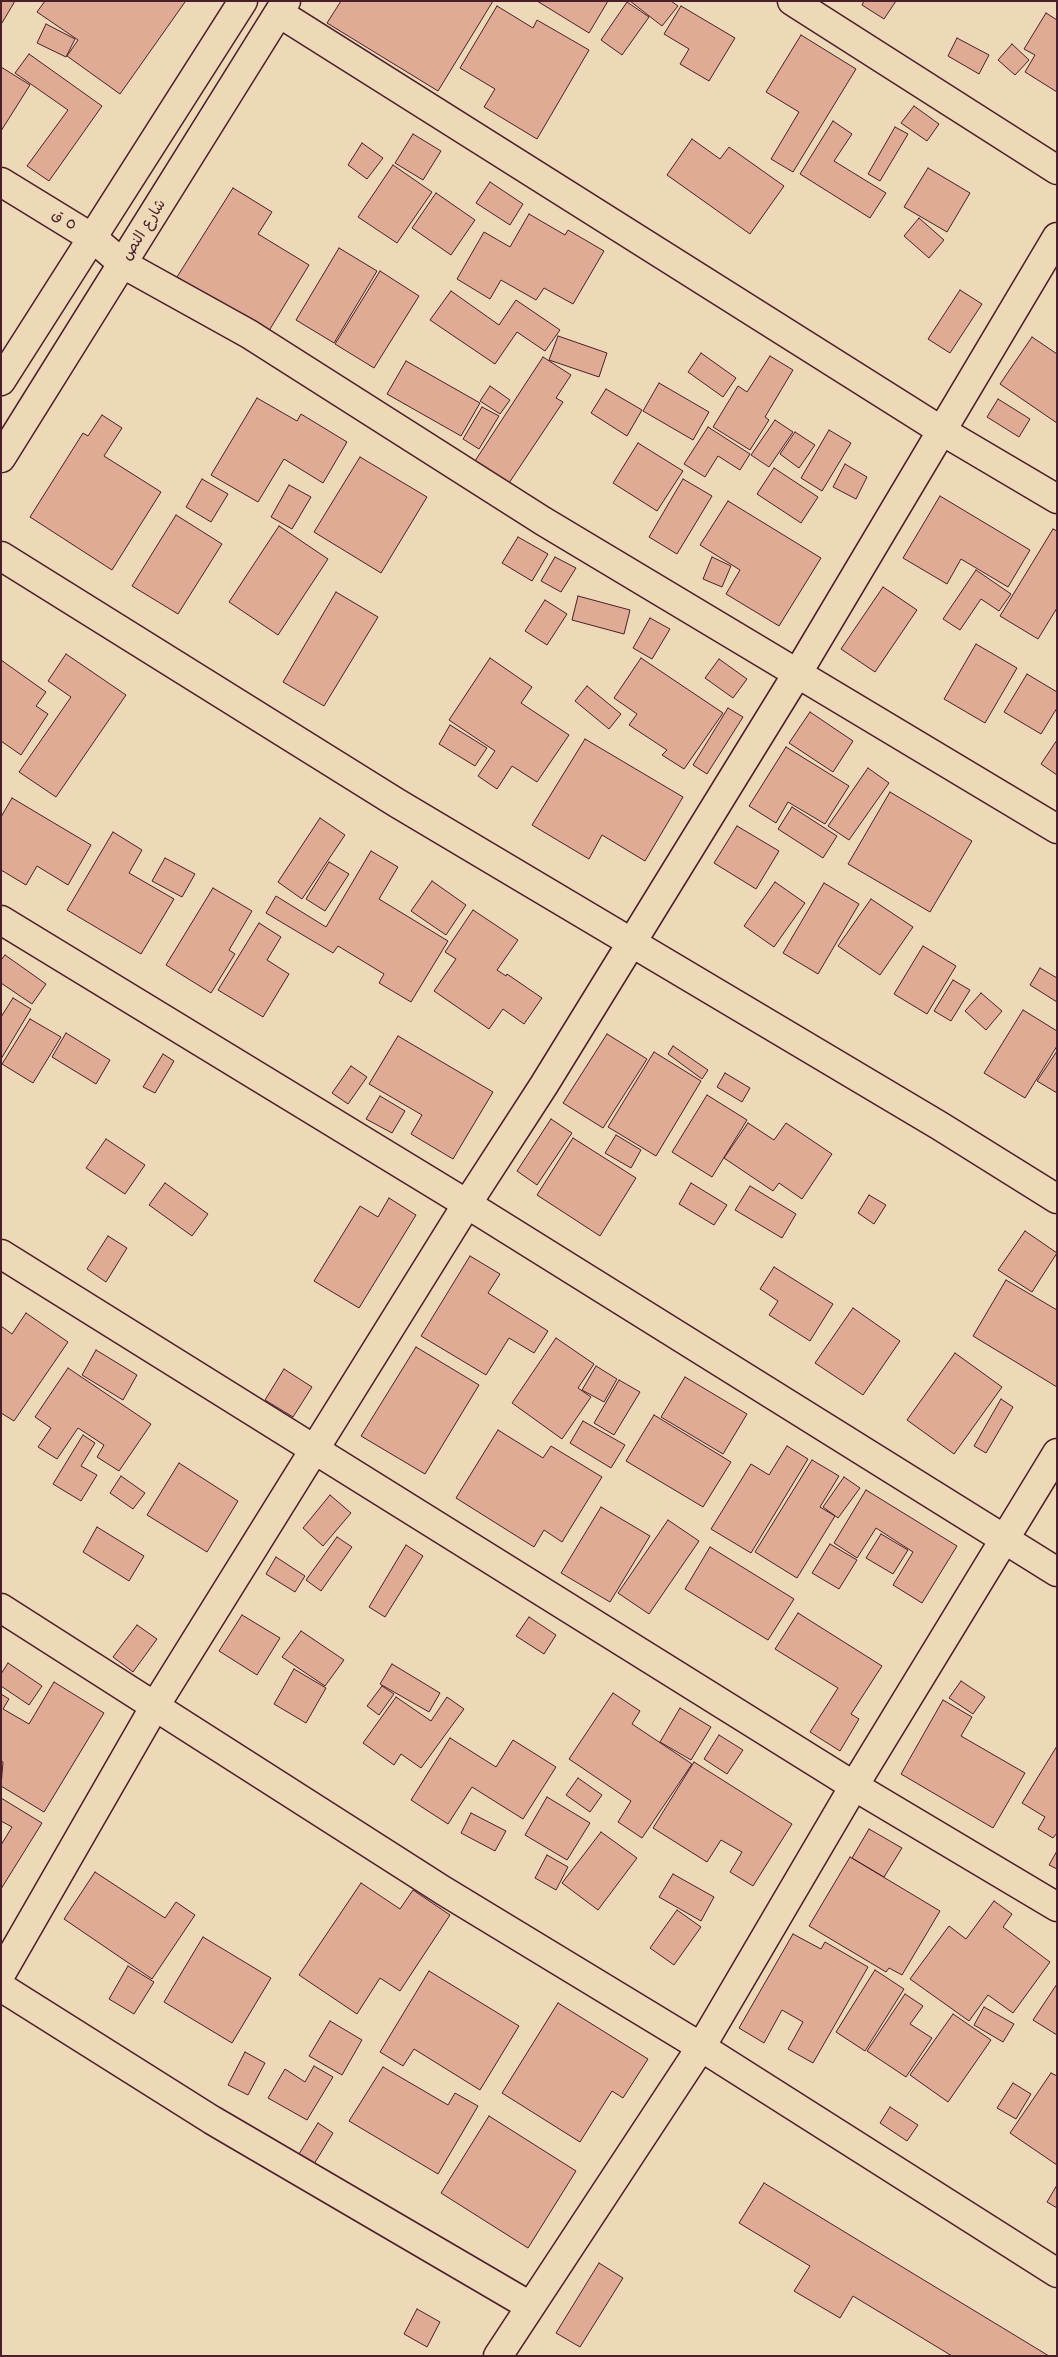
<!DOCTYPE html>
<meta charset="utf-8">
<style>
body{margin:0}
#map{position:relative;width:1058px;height:2357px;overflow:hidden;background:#edd9b7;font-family:"Shantell Sans",sans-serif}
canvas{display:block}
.frame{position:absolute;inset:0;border:2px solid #4a1f2b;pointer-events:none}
</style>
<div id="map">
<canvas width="1058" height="2357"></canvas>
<div class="frame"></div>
</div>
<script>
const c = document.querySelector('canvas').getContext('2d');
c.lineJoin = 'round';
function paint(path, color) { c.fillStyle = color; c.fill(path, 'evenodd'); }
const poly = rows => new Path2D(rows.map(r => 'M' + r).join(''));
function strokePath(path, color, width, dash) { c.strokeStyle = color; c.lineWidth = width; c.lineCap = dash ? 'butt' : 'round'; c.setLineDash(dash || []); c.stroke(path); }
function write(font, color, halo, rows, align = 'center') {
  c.font = font + ' "Shantell Sans","Playpen Sans Arabic",sans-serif'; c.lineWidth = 4; c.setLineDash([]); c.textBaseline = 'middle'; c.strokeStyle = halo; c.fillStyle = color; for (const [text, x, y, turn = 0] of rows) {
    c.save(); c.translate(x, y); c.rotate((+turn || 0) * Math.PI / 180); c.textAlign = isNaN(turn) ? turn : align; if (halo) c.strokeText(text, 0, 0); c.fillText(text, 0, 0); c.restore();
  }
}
const building = poly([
 [1,1,15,1,2,23,1,23,1,1],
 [45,1,184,1,185,2,120,94,67,56,78,40,37,12,45,1],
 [341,1,493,1,438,91,327,23,341,1],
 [537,1,608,1,589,33,537,1],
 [630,1,671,1,678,6,662,26,630,1],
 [864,1,896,1,884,19,862,5,864,1],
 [627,2,649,17,622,55,601,40,627,2],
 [497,6,533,28,537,20,589,50,537,139,484,107,495,89,460,68,497,6],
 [681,6,735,38,709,81,680,64,689,49,664,34,681,6],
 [1046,13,1057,20,1057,92,1025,72,1035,55,1024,49,1046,13],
 [46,24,75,39,66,57,37,43,46,24],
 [801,35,856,69,793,172,771,159,799,112,766,92,801,35],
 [957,38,989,55,979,74,948,56,957,38],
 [1012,44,1029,60,1015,75,998,60,1012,44],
 [29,54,102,106,49,181,27,166,68,110,15,73,29,54],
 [1,67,30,85,1,131,1,67],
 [914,106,939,124,927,141,901,123,914,106],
 [833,121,852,134,834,161,886,193,870,218,800,174,833,121],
 [895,127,908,134,880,181,868,174,895,127],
 [413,134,441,151,423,180,395,163,413,134],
 [692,139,720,159,729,147,784,186,750,234,667,175,692,139],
 [362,143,383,158,367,179,348,165,362,143],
 [393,165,432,192,397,243,358,217,393,165],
 [928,168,970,193,947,232,904,207,928,168],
 [490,182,523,204,510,225,476,203,490,182],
 [233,188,272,212,258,234,309,265,267,334,177,277,233,188],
 [436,193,475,220,451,255,412,228,436,193],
 [529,214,565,235,568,230,604,251,573,304,544,288,536,300,501,280,490,299,457,279,484,232,510,247,529,214],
 [919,218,944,240,929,258,904,236,919,218],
 [339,248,377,271,334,343,296,320,339,248],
 [380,271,419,296,374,368,335,344,380,271],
 [960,290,982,304,950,353,928,339,960,290],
 [451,291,499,325,516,300,560,330,545,351,517,332,495,364,430,320,451,291],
 [558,336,607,353,599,377,549,360,558,336],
 [1032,337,1057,354,1057,423,1000,384,1032,337],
 [701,353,736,378,723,397,688,372,701,353],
 [770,356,793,370,765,417,769,420,750,450,713,427,738,386,747,392,770,356],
 [543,357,571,375,556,398,563,402,509,483,475,461,543,357],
 [406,361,480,403,461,436,387,394,406,361],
 [659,383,709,412,693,440,643,411,659,383],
 [490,386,510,400,500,414,480,401,490,386],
 [606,389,642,410,627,436,591,413,606,389],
 [257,398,297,421,301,414,347,442,323,483,284,459,258,502,211,475,257,398],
 [998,399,1030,419,1019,437,987,417,998,399],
 [482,407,499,416,479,449,463,439,482,407],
 [102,415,122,428,104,456,161,492,112,570,30,517,83,433,88,436,102,415],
 [775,420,793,432,769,467,751,455,775,420],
 [708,427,750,454,740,470,718,456,705,477,684,464,708,427],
 [829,430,851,443,822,491,801,478,829,430],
 [795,432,815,445,799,468,780,454,795,432],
 [638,443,683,471,657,511,613,483,638,443],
 [360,457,427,497,381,573,314,532,360,457],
 [845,464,867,477,856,499,833,487,845,464],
 [774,468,818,497,801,523,757,494,774,468],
 [202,479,228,494,211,522,186,507,202,479],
 [683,479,712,496,677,554,649,537,683,479],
 [289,485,311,497,292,529,271,517,289,485],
 [940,496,1030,550,1008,587,961,559,947,584,903,558,940,496],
 [728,501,821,558,779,626,726,594,740,570,700,545,728,501],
 [176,515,222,544,178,614,132,586,176,515],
 [279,526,328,559,278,635,229,602,279,526],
 [1053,529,1057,531,1057,608,1038,639,1000,616,1053,529],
 [518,537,548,554,532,581,502,563,518,537],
 [555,557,576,568,561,592,541,581,555,557],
 [712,557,731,566,722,587,703,579,712,557],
 [976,570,1011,594,999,611,981,599,960,630,943,619,976,570],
 [883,587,917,610,875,672,841,649,883,587],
 [336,592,378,617,324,706,283,682,336,592],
 [578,596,630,610,624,634,572,620,578,596],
 [545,600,567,614,547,645,525,631,545,600],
 [650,618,670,629,652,659,633,648,650,618],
 [976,644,1017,668,985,723,944,699,976,644],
 [66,654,126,695,56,797,19,772,71,697,48,681,66,654],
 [490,658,532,687,521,703,569,735,537,782,512,766,497,789,478,776,495,751,449,720,490,658],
 [641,658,723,713,684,769,662,755,667,750,629,725,637,714,614,698,641,658],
 [719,659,747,679,733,698,705,678,719,659],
 [1,660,46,692,36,706,48,714,21,755,1,741,1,660],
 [1027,674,1057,692,1057,708,1041,734,1004,712,1027,674],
 [587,686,621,714,609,729,575,701,587,686],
 [728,708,743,717,707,774,693,765,728,708],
 [810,712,853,741,833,772,789,743,810,712],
 [450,725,487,748,475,766,439,744,450,725],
 [585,739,683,797,645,861,602,835,589,859,532,825,585,739],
 [1057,740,1057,775,1041,764,1057,740],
 [786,747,849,786,825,824,788,802,776,823,749,806,786,747],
 [868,768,889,783,849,840,828,826,868,768],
 [890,792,972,841,930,912,848,864,890,792],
 [12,798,91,845,68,885,37,866,26,885,1,870,1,817,12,798],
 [792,807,837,836,823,858,778,829,792,807],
 [320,818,345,835,302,899,278,882,320,818],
 [737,826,779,851,756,889,714,863,737,826],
 [113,832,142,850,129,873,174,899,141,954,67,910,113,832],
 [371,851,398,867,379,899,448,941,411,1002,379,983,384,974,338,946,333,953,266,913,276,896,326,927,371,851],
 [165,858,195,874,182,897,152,881,165,858],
 [329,862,349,874,325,911,306,899,329,862],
 [432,881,466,905,446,935,411,911,432,881],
 [775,882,805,903,774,947,744,926,775,882],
 [824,883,859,904,818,974,783,953,824,883],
 [213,888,252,911,229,950,235,954,211,993,166,965,213,888],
 [871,899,913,927,880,975,838,946,871,899],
 [473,910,518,940,497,970,506,976,507,974,542,998,524,1024,503,1009,489,1029,434,991,456,959,445,952,473,910],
 [259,923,281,937,267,960,289,974,263,1017,218,990,259,923],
 [923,946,956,966,927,1014,894,994,923,946],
 [5,955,46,984,32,1004,1,983,1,960,5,955],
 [1040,968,1057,978,1057,1002,1030,985,1040,968],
 [953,980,970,990,951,1021,934,1011,953,980],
 [981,993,1002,1011,986,1030,965,1011,981,993],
 [13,998,31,1009,1,1059,1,1017,13,998],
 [1023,1010,1057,1031,1057,1046,1025,1098,984,1073,1023,1010],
 [30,1019,61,1037,33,1083,2,1064,30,1019],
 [66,1033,110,1060,96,1084,52,1057,66,1033],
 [607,1034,647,1059,603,1128,563,1103,607,1034],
 [398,1036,493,1092,453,1159,411,1134,422,1115,369,1084,398,1036],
 [673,1046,708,1070,702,1079,668,1054,673,1046],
 [1057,1051,1057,1093,1037,1081,1057,1051],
 [654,1052,701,1081,656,1156,608,1127,654,1052],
 [163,1054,174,1061,155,1093,143,1087,163,1054],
 [351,1066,367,1077,348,1104,332,1093,351,1066],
 [725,1073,750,1088,742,1102,717,1087,725,1073],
 [707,1095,747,1120,712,1177,672,1152,707,1095],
 [380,1096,405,1111,392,1133,366,1119,380,1096],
 [551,1119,572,1133,537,1185,517,1171,551,1119],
 [748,1123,774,1140,786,1123,832,1154,802,1199,779,1183,773,1191,724,1158,748,1123],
 [616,1135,641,1150,631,1168,605,1153,616,1135],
 [573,1138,636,1178,600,1236,537,1195,573,1138],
 [106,1139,145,1165,125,1194,86,1168,106,1139],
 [165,1183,208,1214,192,1236,149,1205,165,1183],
 [691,1183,727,1205,714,1225,679,1204,691,1183],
 [750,1186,796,1214,782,1238,735,1210,750,1186],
 [869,1195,886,1205,874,1224,858,1213,869,1195],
 [389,1198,416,1215,359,1308,314,1281,360,1206,378,1217,389,1198],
 [1025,1231,1057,1253,1032,1292,998,1270,1025,1231],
 [108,1236,127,1248,106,1282,87,1269,108,1236],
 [470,1256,500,1274,488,1293,548,1331,534,1353,509,1338,486,1375,421,1336,470,1256],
 [774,1267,833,1304,810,1341,769,1315,778,1301,760,1289,774,1267],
 [1006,1280,1057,1310,1057,1387,973,1336,1006,1280],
 [853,1308,900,1341,863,1395,815,1363,853,1308],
 [26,1313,68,1342,14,1421,1,1413,1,1326,12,1334,26,1313],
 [556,1338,594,1364,578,1388,591,1397,562,1439,512,1403,556,1338],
 [416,1347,479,1385,425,1474,361,1436,416,1347],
 [96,1350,137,1375,123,1400,82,1375,96,1350],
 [955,1353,1002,1387,954,1454,907,1420,955,1353],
 [596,1366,617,1379,604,1402,582,1390,596,1366],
 [68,1368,151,1424,119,1471,97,1457,104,1445,78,1428,57,1459,38,1447,51,1428,35,1417,68,1368],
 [284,1369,312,1387,293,1417,265,1400,284,1369],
 [685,1377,747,1414,723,1454,661,1417,685,1377],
 [619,1380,640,1392,614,1435,594,1423,619,1380],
 [1001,1399,1013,1407,986,1453,974,1446,1001,1399],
 [654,1415,731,1462,703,1507,626,1461,654,1415],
 [583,1421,625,1445,611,1468,570,1443,583,1421],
 [498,1430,543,1458,551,1446,602,1477,562,1542,544,1530,534,1547,456,1498,498,1430],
 [83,1435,95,1443,81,1466,97,1475,81,1501,53,1484,83,1435],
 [787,1446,808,1459,751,1553,711,1529,751,1464,769,1475,787,1446],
 [812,1460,839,1476,820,1507,835,1516,797,1578,755,1552,812,1460],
 [179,1463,238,1501,207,1552,147,1515,179,1463],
 [121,1476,145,1493,133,1509,110,1493,121,1476],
 [844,1477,860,1488,838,1518,823,1507,844,1477],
 [866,1490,957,1546,922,1603,893,1585,913,1552,876,1528,857,1558,834,1543,866,1490],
 [330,1495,351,1513,323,1546,303,1528,330,1495],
 [601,1507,650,1536,610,1602,561,1573,601,1507],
 [668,1520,699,1541,649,1614,618,1593,668,1520],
 [97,1527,144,1556,129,1581,83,1552,97,1527],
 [881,1534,908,1550,893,1574,866,1558,881,1534],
 [337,1537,352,1547,321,1591,306,1580,337,1537],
 [830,1544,857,1560,839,1589,812,1573,830,1544],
 [406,1545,423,1556,385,1617,369,1607,406,1545],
 [710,1547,794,1599,768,1640,685,1589,710,1547],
 [276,1557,305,1576,295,1592,266,1574,276,1557],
 [798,1613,882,1666,851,1714,859,1719,840,1751,810,1732,838,1688,775,1649,798,1613],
 [242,1615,280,1638,257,1675,219,1651,242,1615],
 [529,1617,556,1635,544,1654,516,1636,529,1617],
 [137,1625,157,1639,133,1672,113,1657,137,1625],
 [301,1631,344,1660,325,1686,282,1657,301,1631],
 [8,1663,42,1686,29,1705,1,1686,1,1674,8,1663],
 [392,1664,440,1693,429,1712,380,1684,392,1664],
 [294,1669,326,1688,306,1723,274,1704,294,1669],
 [961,1681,985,1697,973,1714,949,1698,961,1681],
 [54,1682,104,1713,44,1812,1,1786,3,1762,1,1761,1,1694,9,1699,3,1709,29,1724,54,1682],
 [382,1686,394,1694,379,1715,367,1706,382,1686],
 [613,1693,640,1711,632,1724,692,1764,642,1838,618,1822,631,1801,569,1759,613,1693],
 [396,1697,431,1721,447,1697,464,1709,421,1768,401,1754,394,1765,363,1743,396,1697],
 [943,1700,972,1717,961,1736,1025,1773,993,1828,901,1774,943,1700],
 [680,1708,711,1727,691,1760,660,1742,680,1708],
 [719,1735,743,1750,727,1774,704,1759,719,1735],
 [450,1738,496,1767,513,1740,556,1767,523,1819,472,1787,448,1824,411,1800,450,1738],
 [1057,1746,1057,1833,1053,1838,1038,1829,1045,1817,1022,1803,1057,1746],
 [694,1762,792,1824,753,1886,730,1872,742,1852,721,1840,707,1862,653,1828,694,1762],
 [578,1778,602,1795,590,1812,566,1795,578,1778],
 [547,1797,590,1823,567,1860,525,1835,547,1797],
 [1,1798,42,1823,1,1889,1,1845,12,1827,1,1821,1,1798],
 [471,1813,506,1831,495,1851,461,1833,471,1813],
 [869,1829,902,1848,884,1877,852,1858,869,1829],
 [601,1832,637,1858,598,1910,562,1883,601,1832],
 [1057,1851,1057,1869,1049,1865,1057,1851],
 [547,1855,568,1867,556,1890,535,1878,547,1855],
 [850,1857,940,1911,902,1975,889,1968,886,1972,809,1926,850,1857],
 [95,1872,165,1918,176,1902,195,1915,152,1979,64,1919,95,1872],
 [673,1874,714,1897,701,1921,659,1897,673,1874],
 [361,1883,400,1909,413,1890,450,1915,400,1991,380,1978,357,2014,299,1975,361,1883],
 [994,1901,1012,1914,1003,1927,1050,1962,1013,2013,988,1995,969,2021,910,1979,949,1926,966,1939,994,1901],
 [677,1910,701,1927,674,1965,650,1948,677,1910],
 [793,1934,821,1949,825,1942,868,1967,813,2063,788,2049,803,2022,782,2010,764,2043,739,2028,793,1934],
 [203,1937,271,1978,232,2043,164,2002,203,1937],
 [128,1966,154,1982,134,2014,109,1999,128,1966],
 [875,1970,904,1989,865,2051,836,2032,875,1970],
 [429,1971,519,2026,480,2090,414,2049,403,2066,380,2052,429,1971],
 [1057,1984,1057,2035,1033,2020,1057,1984],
 [905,1994,923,2006,910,2024,932,2038,906,2077,867,2051,905,1994],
 [558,2003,648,2059,623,2098,612,2091,580,2142,502,2093,558,2003],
 [984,2007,1014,2024,1003,2042,974,2025,984,2007],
 [953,2014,991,2040,948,2102,910,2075,953,2014],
 [330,2021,362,2040,342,2075,309,2056,330,2021],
 [245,2052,265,2063,248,2095,228,2085,245,2052],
 [314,2066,333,2077,307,2120,268,2098,285,2069,305,2082,314,2066],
 [383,2067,448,2105,455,2093,478,2106,438,2174,349,2121,383,2067],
 [1051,2073,1057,2076,1057,2165,1010,2133,1051,2073],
 [1013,2083,1031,2094,1016,2119,997,2108,1013,2083],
 [890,2107,918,2125,907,2141,880,2123,890,2107],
 [489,2116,576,2171,528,2248,441,2193,489,2116],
 [318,2123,333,2133,314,2164,299,2154,318,2123],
 [764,2183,1049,2356,952,2356,853,2296,840,2318,794,2291,810,2266,739,2223,764,2183],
 [1057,2185,1057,2208,1047,2202,1057,2185],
 [599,2263,623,2278,580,2347,556,2333,599,2263],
 [417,2309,440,2322,427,2347,404,2334,417,2309]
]);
const minor = poly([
 [792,1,1057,170],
 [279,13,942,431,1057,499],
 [1,182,94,239,123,264,249,334,543,521,1057,829],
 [1,556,397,803,940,1126,1057,1199],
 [1,920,467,1204,1057,1572],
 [1,1254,854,1786,1057,1907],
 [1,1608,444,1891,701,2047,1057,2273],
 [1,1974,155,1706,467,1204,544,1085,797,674,1057,237],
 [1,1987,212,2120,530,2306],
 [498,2356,701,2047,854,1786,1057,1453]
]);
const major = poly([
 [1,381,243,1],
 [1,458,286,1]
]);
const streetNames = [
 ["٥ ق",64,220,32],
 ["شارع النص",144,230,-58]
];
paint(building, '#e0ab94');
strokePath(building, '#4a1f2b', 1);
strokePath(minor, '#4a1f2b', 31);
strokePath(major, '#4a1f2b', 31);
strokePath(minor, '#edd9b7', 28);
strokePath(major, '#edd9b7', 28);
write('15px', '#4a1f2b', '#edd9b7', streetNames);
</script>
